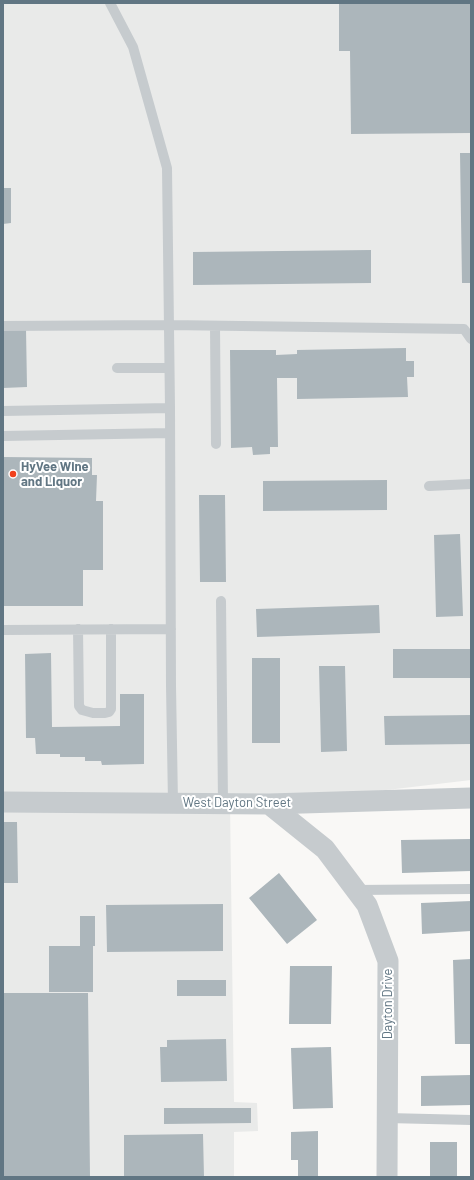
<!DOCTYPE html>
<style>
body{margin:0}
#map{position:relative;width:474px;height:1180px;overflow:hidden;background:#f9f8f6;font-family:Barlow,sans-serif}
canvas{display:block}
.frame{position:absolute;inset:0;border:4px solid #617683;pointer-events:none}
</style>
<div id="map">
<canvas width="474" height="1180"></canvas>
<div class="frame"></div>
</div>
<script>
const c = document.querySelector('canvas').getContext('2d');
c.lineJoin = 'round';
function paint(path, color) { c.fillStyle = color; c.fill(path, 'evenodd'); }
const poly = rows => new Path2D(rows.map(r => 'M' + r).join(''));
function strokePath(path, color, width, dash) { c.strokeStyle = color; c.lineWidth = width; c.lineCap = dash ? 'butt' : 'round'; c.setLineDash(dash || []); c.stroke(path); }
function write(font, color, halo, rows, align = 'center') {
  c.font = font + ' Barlow,sans-serif'; c.lineWidth = 4; c.setLineDash([]); c.textBaseline = 'middle'; c.strokeStyle = halo; c.fillStyle = color; for (const [text, x, y, turn = 0] of rows) {
    c.save(); c.translate(x, y); c.rotate((+turn || 0) * Math.PI / 180); c.textAlign = isNaN(turn) ? turn : align; if (halo) c.strokeText(text, 0, 0); c.fillText(text, 0, 0); c.restore();
  }
}
const built = poly([
 [3,3,471,3,471,780,269,804,230,804,234,1102,257,1103,258,1131,234,1132,234,1177,3,1177]
]);
const building = poly([
 [339,3,471,3,471,133,351,134,350,51,339,51],
 [460,153,471,153,471,283,462,283],
 [3,188,11,188,11,223,3,224],
 [371,250,371,283,193,285,193,252],
 [26,329,27,387,3,388,3,330],
 [406,348,406,361,414,361,414,377,407,377,408,397,297,399,297,378,277,378,278,447,270,447,270,454,253,455,252,447,231,448,230,350,276,350,276,355,297,354,297,350],
 [3,457,92,458,92,475,97,475,96,501,103,501,103,570,83,570,83,606,3,606],
 [387,480,387,510,263,511,263,481],
 [199,495,225,495,226,582,200,582],
 [460,534,463,616,436,617,434,535],
 [379,605,380,633,257,637,256,609],
 [393,649,471,649,471,678,393,678],
 [51,653,52,727,120,726,120,694,144,694,144,764,102,765,101,761,85,761,85,757,60,757,60,754,36,754,35,738,26,738,25,654],
 [252,658,280,658,280,743,252,743],
 [319,666,345,666,347,751,321,752],
 [471,715,471,744,385,745,384,716],
 [3,822,17,822,18,883,3,883],
 [471,839,471,871,402,873,401,840],
 [279,873,317,920,287,944,249,898],
 [471,901,471,931,422,934,421,903],
 [223,904,223,951,107,952,106,905],
 [80,916,95,916,95,946,93,946,93,992,49,992,49,946,80,946],
 [471,959,471,1044,455,1044,453,960],
 [290,966,332,966,331,1024,289,1024],
 [177,980,226,980,226,996,177,996],
 [3,993,88,993,90,1177,3,1177],
 [226,1039,227,1081,161,1082,160,1047,167,1047,167,1040],
 [331,1047,333,1108,293,1109,291,1048],
 [471,1075,471,1105,421,1106,421,1076],
 [164,1108,251,1108,251,1123,164,1124],
 [318,1131,318,1177,298,1177,298,1160,291,1160,291,1132],
 [203,1134,204,1177,124,1177,124,1135],
 [430,1142,457,1142,457,1177,430,1177]
]);
const service = poly([
 [110,3,133,47,167,168,170,408,171,686,173,803],
 [3,326,168,325,464,329,471,339],
 [215,326,216,444],
 [117,368,169,368],
 [3,411,170,408],
 [3,436,170,433],
 [429,486,471,484],
 [221,601,223,804],
 [78,629,79,706,82,710,93,713,105,713,109,712,111,709,111,629],
 [3,630,171,629],
 [356,890,471,889],
 [387,1118,471,1120]
]);
const minor = poly([
 [3,802,269,804,471,798],
 [269,804,325,849,367,905,388,961,387,1177]
]);
const markers = [
 [13,474,4,"#f1411d"]
];
const poiNames = [
 ["HyVee Wine",21,467],
 ["and Liquor",21,482]
];
const streetNames = [
 ["West Dayton Street",237,803],
 ["Dayton Drive",388,1004,-90]
];
paint(built, '#e9eae9');
paint(building, '#acb6bb');
strokePath(service, '#c6cbce', 10);
strokePath(minor, '#c6cbce', 21);
for (const [x, y, r, color] of markers) { const dot = new Path2D(); dot.arc(x, y, r, 0, 2 * Math.PI); c.fillStyle = color; c.fill(dot); strokePath(dot, '#fff', 1.5); }
write('bold 13px', '#617683', '#fff', poiNames, 'left');
write('13px', '#617683', '#fff', streetNames);
</script>
